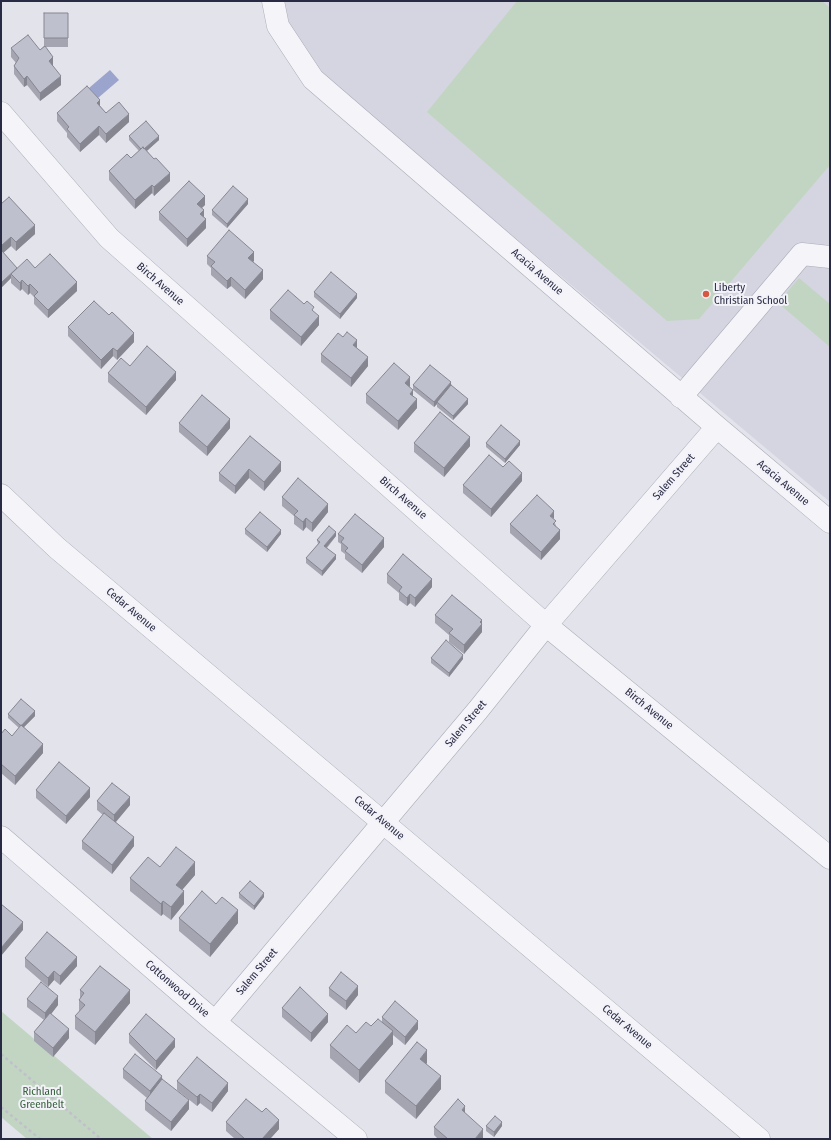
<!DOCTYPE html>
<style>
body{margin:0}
#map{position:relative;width:831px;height:1140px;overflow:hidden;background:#e2e3eb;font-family:"Fira Sans Condensed",sans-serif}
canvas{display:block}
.frame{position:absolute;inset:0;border:2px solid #292b44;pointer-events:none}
</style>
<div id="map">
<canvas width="831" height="1140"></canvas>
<div class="frame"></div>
</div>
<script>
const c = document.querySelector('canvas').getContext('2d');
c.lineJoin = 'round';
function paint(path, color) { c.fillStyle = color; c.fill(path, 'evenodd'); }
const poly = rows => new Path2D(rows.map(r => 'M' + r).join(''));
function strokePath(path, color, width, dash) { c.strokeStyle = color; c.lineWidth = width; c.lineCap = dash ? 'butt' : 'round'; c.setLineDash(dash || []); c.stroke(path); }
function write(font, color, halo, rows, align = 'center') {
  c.font = font + ' "Fira Sans Condensed",sans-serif'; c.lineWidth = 4; c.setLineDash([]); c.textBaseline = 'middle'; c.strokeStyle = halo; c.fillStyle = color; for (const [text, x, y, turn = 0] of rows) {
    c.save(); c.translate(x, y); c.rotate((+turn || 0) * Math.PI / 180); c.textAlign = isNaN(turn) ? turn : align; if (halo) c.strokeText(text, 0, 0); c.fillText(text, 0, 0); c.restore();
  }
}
const built = poly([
 [283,1,830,1,830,502,321,75,290,27]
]);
const green = poly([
 [517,1,822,1,830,8,830,165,699,319,667,321,427,112],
 [799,278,830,304,830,347,778,303],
 [1,1011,153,1139,27,1139,1,1117]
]);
const water = poly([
 [110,70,119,80,98,98,89,88]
]);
const path = poly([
 [1,1054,101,1139],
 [1,1107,40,1139]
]);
const minor = poly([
 [273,1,278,26,313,79,717,427,830,522],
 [1,113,109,238,546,625,830,858],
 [681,397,802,254,830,257],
 [1,495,57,548,759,1139],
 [1,837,215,1022,356,1139],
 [215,1022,478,710,546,625,717,427]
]);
const wall = poly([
 [44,13,68,13,68,47,45,47,61,85,40,101,27,85,24,87,14,74,14,66,16,63,11,57,11,48,40,50,44,46],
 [100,106,106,113,129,122,106,143,99,135,80,152,67,137,67,133,57,121,57,113],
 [129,136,159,140,147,151,170,181,154,196,152,193,135,209,109,180,109,171,131,158,139,151,129,140],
 [1,204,35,234,16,251,11,246,3,253,17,268,35,268,77,291,48,318,34,304,34,297,30,293,28,295,22,289,20,291,11,283,11,278,1,288],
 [248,204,227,228,212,215,212,210],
 [205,205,202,208,206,228,187,247,159,220,159,212],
 [207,256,254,261,253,262,263,279,245,299,231,286,227,289,211,275,211,268,207,264],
 [314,292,357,298,340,319,314,297],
 [304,304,314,312,319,325,301,346,270,319,270,310],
 [68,327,134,342,117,360,113,356,101,369,68,336],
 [357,349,368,366,351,387,321,362,321,354],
 [130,366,176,380,146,415,108,382,108,373],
 [413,385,451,386,468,404,453,420,437,407,437,404,434,407,413,390],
 [410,386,410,387,417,408,398,430,366,403,366,394],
 [179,423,230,428,207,456,179,432],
 [250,436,281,471,264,491,249,478,235,494,219,481,219,473],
 [414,443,470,446,444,477,414,452],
 [486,443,520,445,505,463,486,447],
 [503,467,522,481,491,517,463,493,463,485],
 [282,497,328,512,312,532,306,527,303,531,294,524,294,516,282,506],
 [554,520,556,526,560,539,541,560,510,533,510,524],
 [245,529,281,534,267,552,245,534],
 [338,534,384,547,362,573,345,559,345,554,341,551,341,544,338,542],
 [336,536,327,548,336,559,322,576,306,563,306,558,318,544,317,540],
 [387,574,432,587,415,607,410,603,407,606,399,600,399,593,387,583],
 [435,615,482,620,482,632,464,654,449,642,449,635,435,623],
 [431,658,463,659,449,677,431,663],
 [8,714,35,716,24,727,43,753,15,785,1,773,1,734,12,736,19,728,8,718],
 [36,790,90,797,66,824,36,798],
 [97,801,130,805,116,822,134,846,112,874,82,849,82,841,103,815,97,810],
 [160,867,195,875,182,890,184,904,171,920,163,914,161,916,130,891,130,878],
 [239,893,264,897,254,910,239,898],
 [179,918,238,923,210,957,179,931],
 [25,958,77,966,60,985,54,980,48,987,25,967],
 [329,988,358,995,346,1010,329,996],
 [80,990,130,1003,95,1045,75,1029,75,1016,79,1012,79,1000,80,999],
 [27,999,58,1005,51,1014,69,1038,53,1057,34,1041,34,1032,44,1020,27,1007],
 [282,1008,328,1022,311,1042,282,1017],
 [382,1017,418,1029,405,1045,393,1035,393,1044,359,1083,330,1058,330,1045,382,1022],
 [129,1034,175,1047,156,1070,129,1043],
 [427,1063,426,1064,441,1089,416,1119,385,1093,385,1081],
 [123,1069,162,1079,189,1109,171,1131,145,1110,145,1101,147,1098,123,1078],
 [177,1081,228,1091,212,1112,200,1103,197,1106,177,1090],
 [226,1122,279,1129,270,1139,235,1139,226,1131],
 [486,1126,502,1126,494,1137,486,1131],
 [434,1127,483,1138,482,1139,438,1139,434,1135]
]);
const shadedWall = poly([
 [53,57,53,66,49,69,49,61],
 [27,76,27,85,24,87,24,79],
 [61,76,61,85,40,101,40,93],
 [100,100,100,109,97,103],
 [129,114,129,122,106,143,106,134],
 [99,126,99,135,80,152,80,144],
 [159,136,159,140,142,155,142,151],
 [170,173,170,181,154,196,154,187],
 [152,185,152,193,135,209,135,200],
 [205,196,205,205,197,212,197,204],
 [248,199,248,204,227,228,227,224],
 [204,210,204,218,200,214],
 [206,219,206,228,187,247,187,239],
 [35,225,35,234,16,251,16,242],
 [11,237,11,246,1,255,1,246],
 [254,252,254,261,248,266,248,258],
 [263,270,263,279,245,299,245,290],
 [11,274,11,278,1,288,1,283],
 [231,277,231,286,227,289,227,281],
 [22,280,22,289,20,291,20,283],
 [77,282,77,291,48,318,48,310],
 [30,284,30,293,28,295,28,286],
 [357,294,357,298,340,319,340,314],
 [319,316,319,325,301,346,301,337],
 [134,333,134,342,117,360,117,351],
 [357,340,357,349,353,345],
 [113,348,113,356,101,369,101,360],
 [368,357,368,366,351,387,351,378],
 [176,372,176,380,146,415,146,407],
 [410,377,410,386,405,392,405,383],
 [451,382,451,387,437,402,437,404,434,407,434,402],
 [413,390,413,399,410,394],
 [417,399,417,408,398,430,398,421],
 [468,399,468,404,453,420,453,416],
 [230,419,230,428,207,456,207,447],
 [470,437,470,446,444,477,444,468],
 [520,441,520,445,505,463,505,459],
 [281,462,281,471,264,491,264,482],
 [249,469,249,478,235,494,235,486],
 [522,473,522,481,491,517,491,509],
 [328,504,328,512,312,532,312,523],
 [554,511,554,519,550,516],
 [306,518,306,527,303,531,303,522],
 [281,530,281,534,267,552,267,547],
 [560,530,560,539,541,560,541,552],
 [336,532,336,536,324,550,324,546],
 [384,538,384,547,362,573,362,565],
 [336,555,336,559,322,576,322,571],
 [432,579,432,587,415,607,415,598],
 [410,594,410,603,407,606,407,598],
 [482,620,482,632,464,654,464,645],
 [463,655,463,659,449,677,449,673],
 [35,711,35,716,21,730,21,726],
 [43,744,43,753,15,785,15,776],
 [90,788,90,797,66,824,66,816],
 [130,797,130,805,114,824,114,815],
 [134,837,134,846,112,874,112,865],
 [195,862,195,875,176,897,176,885],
 [184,891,184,904,171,920,171,907],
 [264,893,264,897,254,910,254,906],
 [163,901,163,914,161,916,161,904],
 [238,910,238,923,210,957,210,944],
 [23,922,23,930,1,956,1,948],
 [77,957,77,966,60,985,60,976],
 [54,971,54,980,48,987,48,978],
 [358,986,358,995,346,1010,346,1001],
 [130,990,130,1003,95,1045,95,1032],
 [58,996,58,1005,45,1022,45,1013],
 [328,1014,328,1022,311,1042,311,1033],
 [418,1021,418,1029,405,1045,405,1037],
 [69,1029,69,1038,53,1057,53,1048],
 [393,1031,393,1044,359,1083,359,1070],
 [175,1039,175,1047,156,1070,156,1061],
 [427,1050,427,1063,420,1072,420,1059],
 [162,1076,162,1085,150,1100,150,1091],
 [441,1076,441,1089,416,1119,416,1106],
 [228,1083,228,1091,212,1112,212,1103],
 [200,1094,200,1103,197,1106,197,1097],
 [189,1100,189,1109,171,1131,171,1122],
 [465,1106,465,1114,462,1110],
 [279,1120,279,1129,270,1139,262,1139],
 [502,1122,502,1126,494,1137,494,1132],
 [483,1129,483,1138,482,1139,475,1139]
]);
const building = poly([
 [44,13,68,13,68,38,44,38,44,13],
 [28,35,40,50,45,46,53,57,49,61,61,76,40,93,27,76,24,79,14,66,19,58,11,48,28,35],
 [87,86,100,100,97,103,106,113,119,102,129,114,106,134,99,126,80,144,67,129,69,127,57,113,87,86],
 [146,121,159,136,144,149,143,147,141,149,129,136,146,121],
 [143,147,154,159,156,158,170,173,154,187,152,185,135,200,109,171,127,154,131,158,143,147],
 [189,181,205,196,197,204,204,210,200,214,206,219,187,239,159,212,189,181],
 [233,186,248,199,227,224,212,210,233,186],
 [9,197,35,225,16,242,11,237,1,246,1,204,9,197],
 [229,230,254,252,248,258,263,270,245,290,231,277,227,281,211,266,215,262,207,256,229,230],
 [1,251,2,251,17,268,1,283,1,251],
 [50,254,77,282,48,310,34,296,38,292,30,284,28,286,22,280,20,283,11,274,27,259,35,268,50,254],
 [331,272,357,294,340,314,314,292,331,272],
 [288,290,304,304,307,301,314,307,312,310,319,316,301,337,270,310,288,290],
 [94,301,109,315,112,312,134,333,117,351,113,348,101,360,68,327,94,301],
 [347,332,357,340,353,345,368,357,351,378,321,354,338,333,343,337,347,332],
 [147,346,176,372,146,407,108,373,121,358,130,366,147,346],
 [394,363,410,377,405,383,413,390,410,394,417,399,398,421,366,394,394,363],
 [430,365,451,382,434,402,413,385,430,365],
 [451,385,468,399,453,416,437,402,451,385],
 [202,395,230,419,207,447,179,423,202,395],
 [440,412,470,437,444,468,414,443,440,412],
 [501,425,520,441,505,459,486,443,501,425],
 [250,436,281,462,264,482,249,469,235,486,219,473,250,436],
 [489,455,503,467,509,461,522,473,491,509,463,485,489,455],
 [298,478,328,504,312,523,306,518,303,522,294,515,298,511,282,497,298,478],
 [537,495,554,511,550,516,556,521,553,524,560,530,541,552,510,524,537,495],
 [260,512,281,530,267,547,245,529,260,512],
 [355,514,384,538,362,565,345,551,348,548,341,542,344,538,338,534,355,514],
 [329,526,336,532,324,546,336,555,322,571,306,558,320,542,317,540,329,526],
 [403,554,432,579,415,598,410,594,407,598,399,591,402,587,387,574,403,554],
 [452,595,482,620,480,622,482,624,464,645,449,633,453,629,435,615,452,595],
 [446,640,463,655,449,673,431,658,446,640],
 [21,699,35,711,21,726,8,714,21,699],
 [21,725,43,744,15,776,1,764,1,734,5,729,12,736,21,725],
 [59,762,90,788,66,816,36,790,59,762],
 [112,783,130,797,114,815,97,801,112,783],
 [104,813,134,837,112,865,82,841,104,813],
 [176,847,195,862,176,885,184,891,171,907,163,901,161,904,130,878,148,857,160,867,176,847],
 [250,881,264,893,254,906,239,893,250,881],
 [202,891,216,904,222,897,238,910,210,944,179,918,202,891],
 [1,904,23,922,1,948,1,904],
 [47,932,77,957,60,976,54,971,48,978,25,958,47,932],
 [100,966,130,990,95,1032,75,1016,85,1005,79,1000,84,993,80,990,100,966],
 [341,972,358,986,346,1001,329,988,341,972],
 [41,982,58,996,45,1013,27,999,41,982],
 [300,987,328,1014,311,1033,282,1008,300,987],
 [395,1001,418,1021,405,1037,382,1017,395,1001],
 [50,1013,69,1029,53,1048,34,1032,50,1013],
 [146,1014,175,1039,156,1061,129,1034,146,1014],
 [378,1019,393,1031,359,1070,330,1045,347,1025,356,1033,366,1022,371,1026,378,1019],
 [417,1042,427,1050,420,1059,441,1076,416,1106,385,1081,417,1042],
 [135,1054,162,1076,150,1091,123,1069,135,1054],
 [197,1057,228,1083,212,1103,200,1094,197,1097,177,1081,197,1057],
 [162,1079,189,1100,171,1122,145,1101,162,1079],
 [246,1099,262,1112,266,1108,279,1120,262,1139,245,1139,226,1122,246,1099],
 [458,1099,465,1106,462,1110,483,1129,475,1139,448,1139,434,1127,458,1099],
 [495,1116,502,1122,494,1132,486,1126,495,1116]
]);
const markers = [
 [706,294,4,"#d45842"]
];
const streetNames = [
 ["Acacia Avenue",537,272,41],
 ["Birch Avenue",160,284,41],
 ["Salem Street",674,477,-49],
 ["Acacia Avenue",783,483,40],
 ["Birch Avenue",403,498,41],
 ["Cedar Avenue",131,610,40],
 ["Birch Avenue",649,709,39],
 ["Salem Street",466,724,-50],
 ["Cedar Avenue",379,818,40],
 ["Salem Street",257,972,-50],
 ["Cottonwood Drive",177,989,41],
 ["Cedar Avenue",627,1027,40]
];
const poiNames = [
 ["Liberty",714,288],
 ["Christian School",714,301]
];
const parkNames = [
 ["Richland",42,1092],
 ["Greenbelt",42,1105]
];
paint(built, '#d4d5e0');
paint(green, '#c2d5c3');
paint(water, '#9ba4cc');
strokePath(minor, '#aaacb9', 23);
strokePath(path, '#c0c0ca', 2.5, [3, 3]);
strokePath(minor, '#f5f5f9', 22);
paint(wall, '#a4a5b1');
paint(shadedWall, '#868690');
paint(building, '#bfc0ce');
strokePath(building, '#868690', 1);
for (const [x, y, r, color] of markers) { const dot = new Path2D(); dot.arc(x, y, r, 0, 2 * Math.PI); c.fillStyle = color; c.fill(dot); strokePath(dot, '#f2f2f8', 1.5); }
write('11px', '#292b44', '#f2f2f8', streetNames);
write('11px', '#292b44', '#f2f2f8', poiNames, 'left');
write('11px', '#36603a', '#f2f2f8', parkNames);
</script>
